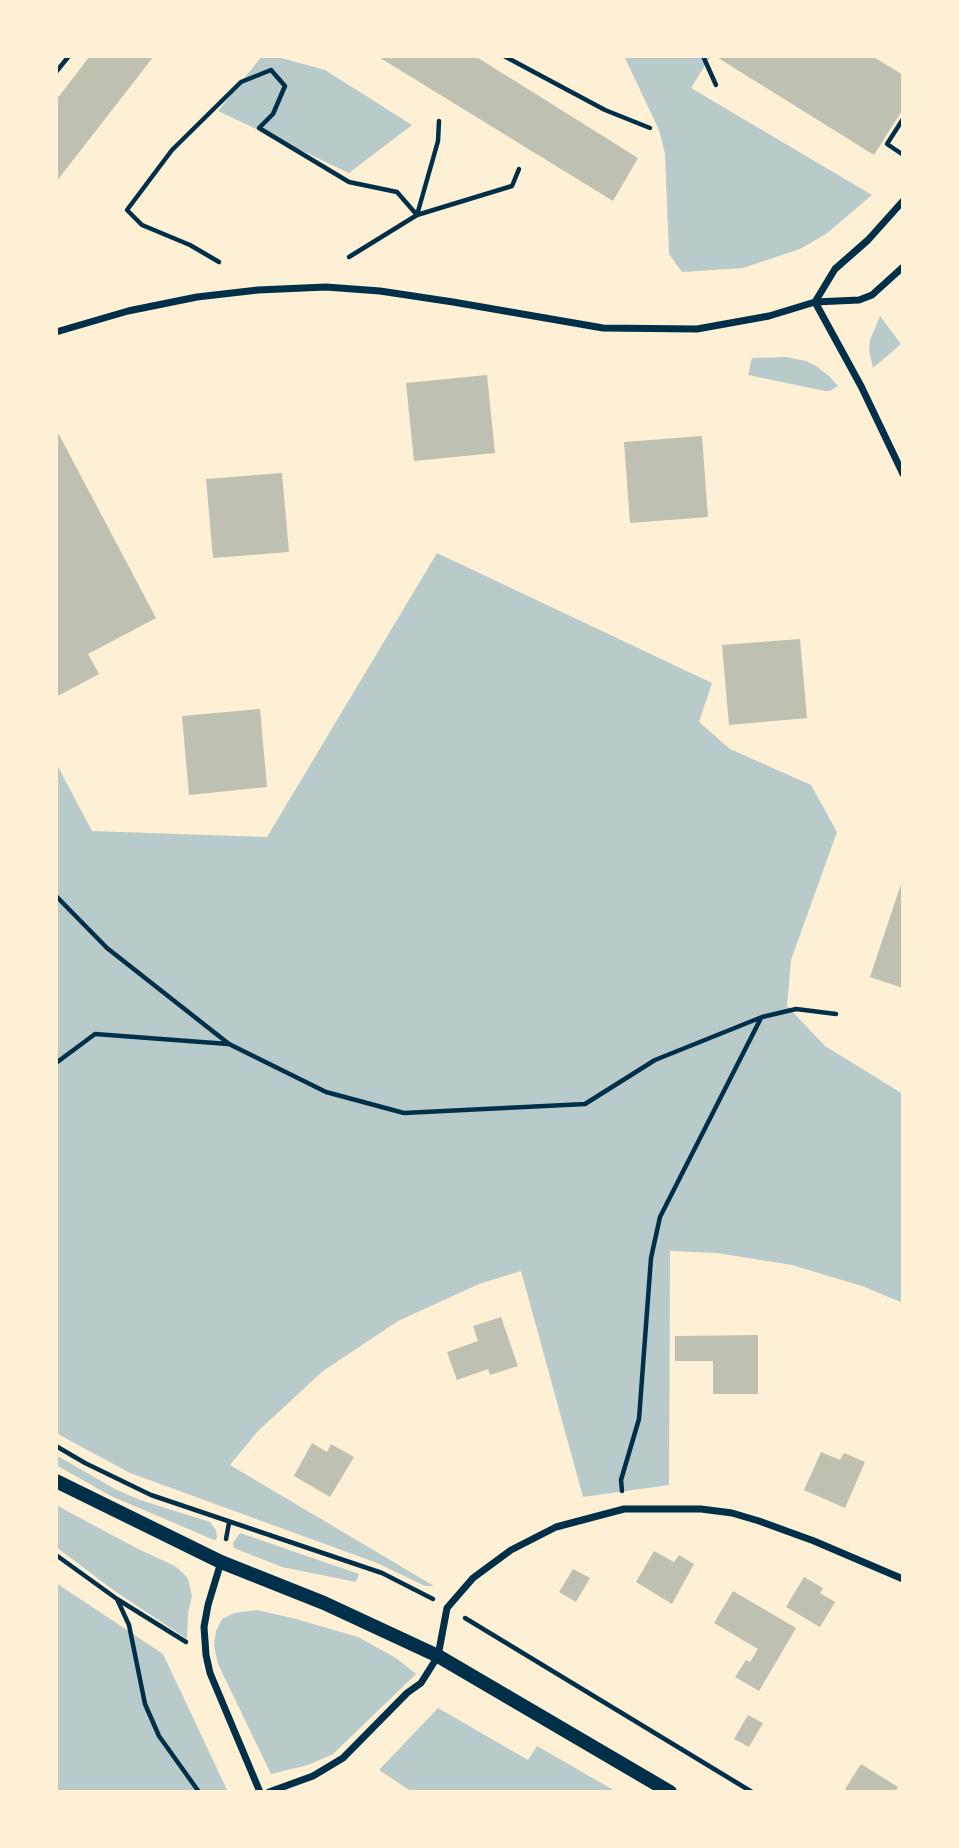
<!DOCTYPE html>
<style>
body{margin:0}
#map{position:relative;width:959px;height:1848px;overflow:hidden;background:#fdf0d5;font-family:"Public Sans",sans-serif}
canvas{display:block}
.frame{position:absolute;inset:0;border:58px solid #fdf0d5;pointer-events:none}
</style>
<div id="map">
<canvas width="959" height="1848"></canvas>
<div class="frame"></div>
</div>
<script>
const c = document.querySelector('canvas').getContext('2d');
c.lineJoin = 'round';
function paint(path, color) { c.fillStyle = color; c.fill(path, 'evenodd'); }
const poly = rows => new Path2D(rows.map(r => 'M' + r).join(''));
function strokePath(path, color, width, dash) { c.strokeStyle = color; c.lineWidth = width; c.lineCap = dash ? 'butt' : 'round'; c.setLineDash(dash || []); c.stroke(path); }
const green = poly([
 [262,56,274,56,325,70,412,125,349,173,218,111],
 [624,56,711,56,691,88,872,195,826,234,800,249,743,268,682,272,669,254,665,154,659,130],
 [880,316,901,344,873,368,869,350,870,340],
 [786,357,806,361,816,366,829,376,838,386,830,391,825,391,748,375,752,358],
 [437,553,712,683,699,722,730,749,811,785,837,832,791,960,787,1006,825,1046,903,1094,903,1303,862,1286,792,1265,717,1253,670,1251,669,1485,583,1497,521,1271,479,1284,398,1321,323,1371,258,1431,230,1465,434,1586,425,1586,377,1563,130,1473,56,1433,56,763,92,831,267,837],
 [56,1455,115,1489,140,1500,210,1522,216,1530,217,1538,214,1540,111,1496,56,1465],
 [56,1505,138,1549,175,1566,183,1573,188,1579,192,1596,188,1613,187,1639,116,1592,56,1547],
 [240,1533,359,1574,356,1582,282,1567,234,1548,233,1543],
 [56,1583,163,1654,228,1792,56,1792],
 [257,1610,296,1619,358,1637,396,1658,416,1674,333,1754,308,1765,271,1774,218,1664,214,1645,216,1631,222,1619,234,1613],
 [438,1708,528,1760,537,1746,617,1792,412,1792,379,1770]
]);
const building = poly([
 [90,56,154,56,56,182,56,100],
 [377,56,475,56,638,158,613,201],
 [715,56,872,56,903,75,903,109,874,155],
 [487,375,495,453,414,461,406,383],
 [56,429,156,618,88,654,99,674,56,697],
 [702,436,708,517,630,523,624,442],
 [282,473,289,552,213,558,206,479],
 [800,639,807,718,729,725,722,645],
 [260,709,267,787,189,795,182,716],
 [903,878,903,988,870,977],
 [501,1317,518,1366,490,1375,488,1369,457,1380,447,1352,478,1341,473,1326],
 [758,1335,758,1394,713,1394,713,1361,675,1361,675,1336],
 [312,1443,327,1452,331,1444,354,1457,330,1497,294,1476],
 [821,1452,840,1460,844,1453,865,1462,845,1508,804,1490],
 [654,1551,674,1562,679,1555,694,1564,672,1604,636,1582],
 [573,1569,590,1578,576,1602,559,1592],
 [804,1577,823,1588,820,1593,835,1602,820,1627,786,1607],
 [733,1591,796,1628,759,1691,735,1677,746,1660,750,1662,758,1649,714,1623],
 [748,1715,763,1723,749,1747,734,1739],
 [861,1764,898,1787,895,1792,849,1792,845,1789]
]);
const path = poly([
 [504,56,605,110,650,128],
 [703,56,716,85],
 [56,72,69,56],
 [439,121,438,141,417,215,512,186,519,169],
 [902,154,887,144,903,119],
 [219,262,190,245,142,225,127,210,172,150,241,82,271,70,285,86,273,114,259,128,349,182,397,192,417,215,349,257],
 [56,896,107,948,229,1044,326,1092,404,1113,585,1104,655,1060,762,1017,796,1009,836,1014],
 [56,1063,95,1034,228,1044],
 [56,1446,85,1463,151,1495,382,1573,433,1599],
 [622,1491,621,1480,639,1419,651,1258,660,1217,761,1018],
 [226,1539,229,1523],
 [56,1555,117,1599,186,1642],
 [117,1599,129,1625,145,1704,159,1736,199,1792],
 [465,1618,752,1792]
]);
const minor = poly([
 [815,302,861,386,903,474],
 [815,302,835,269,868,240,903,201],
 [56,332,128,311,197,297,258,290,326,287,380,291,453,302,603,328,697,329,769,316,815,302,859,300,872,295,903,267],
 [221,1562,208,1605,204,1627,206,1655,210,1673,260,1792],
 [269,1792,313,1776,343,1758,407,1693,421,1683,438,1656,447,1608,473,1578,511,1550,556,1527,624,1509,701,1509,732,1513,759,1521,814,1541,903,1579]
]);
const secondary = poly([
 [56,1481,221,1562,324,1603,438,1656,670,1792]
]);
paint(green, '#b9caca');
paint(building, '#bec0b2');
strokePath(path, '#003049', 4.5);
strokePath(minor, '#003049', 7);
strokePath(secondary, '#003049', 14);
</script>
